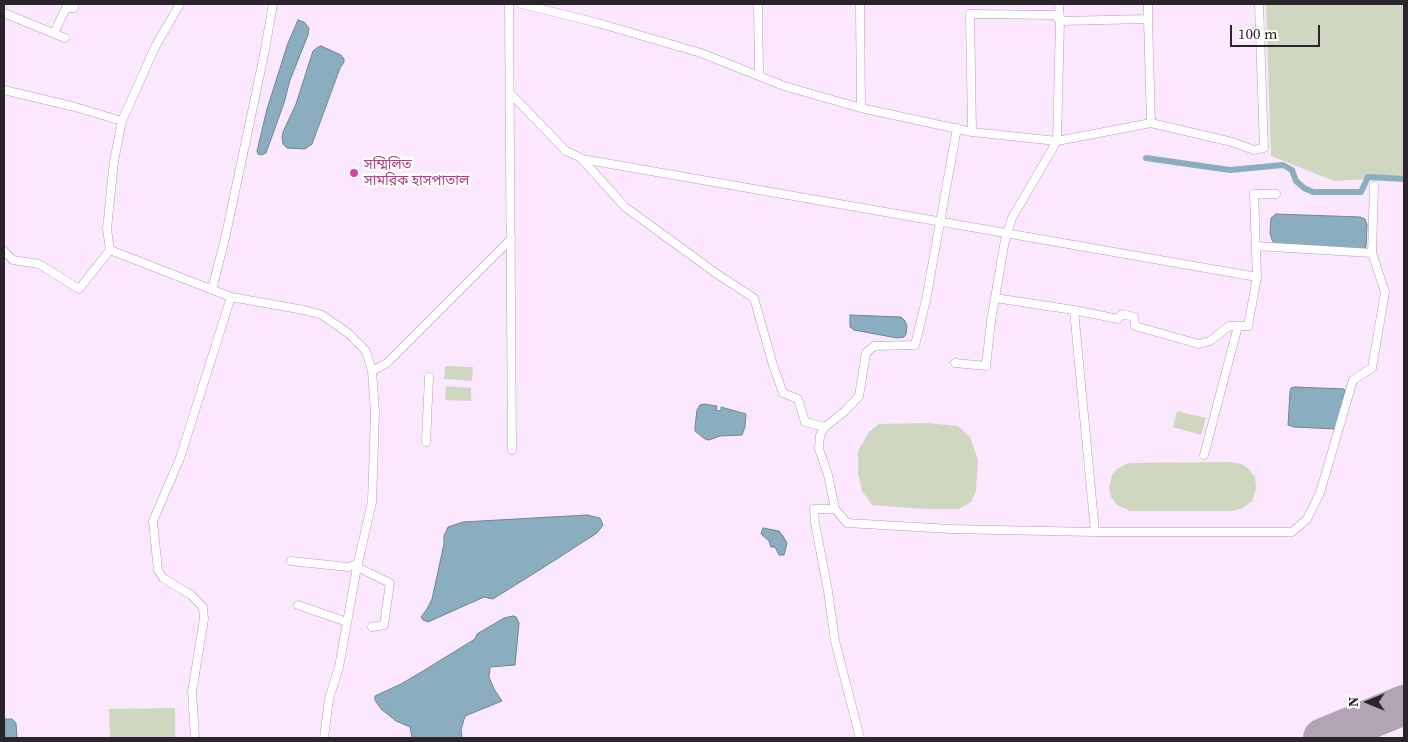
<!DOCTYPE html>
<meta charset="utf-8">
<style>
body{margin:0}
#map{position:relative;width:1408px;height:742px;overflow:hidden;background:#fbe7fe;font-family:"Source Serif 4",serif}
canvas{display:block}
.frame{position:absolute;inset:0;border:5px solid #2b242d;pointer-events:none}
.north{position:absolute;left:1343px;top:677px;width:50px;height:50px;-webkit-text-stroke:4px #fff;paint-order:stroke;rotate:270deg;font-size:14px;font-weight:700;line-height:20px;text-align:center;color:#2b242d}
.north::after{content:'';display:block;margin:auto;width:18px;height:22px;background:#2b242d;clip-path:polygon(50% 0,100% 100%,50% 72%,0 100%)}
.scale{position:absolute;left:1230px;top:25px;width:90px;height:22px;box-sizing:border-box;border:2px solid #2b242d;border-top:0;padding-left:6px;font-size:15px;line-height:18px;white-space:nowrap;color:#2b242d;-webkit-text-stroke:4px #fff;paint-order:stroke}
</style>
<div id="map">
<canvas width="1408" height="742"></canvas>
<div class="frame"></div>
<div class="north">N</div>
<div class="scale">100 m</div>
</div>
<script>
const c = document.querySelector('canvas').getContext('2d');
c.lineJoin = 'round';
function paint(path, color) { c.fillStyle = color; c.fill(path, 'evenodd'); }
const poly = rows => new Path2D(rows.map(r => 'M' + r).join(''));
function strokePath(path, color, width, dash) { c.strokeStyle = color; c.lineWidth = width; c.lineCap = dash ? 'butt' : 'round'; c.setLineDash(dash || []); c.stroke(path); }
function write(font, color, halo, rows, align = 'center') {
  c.font = font + ' "Source Serif 4","Noto Sans Bengali",serif'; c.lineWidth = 5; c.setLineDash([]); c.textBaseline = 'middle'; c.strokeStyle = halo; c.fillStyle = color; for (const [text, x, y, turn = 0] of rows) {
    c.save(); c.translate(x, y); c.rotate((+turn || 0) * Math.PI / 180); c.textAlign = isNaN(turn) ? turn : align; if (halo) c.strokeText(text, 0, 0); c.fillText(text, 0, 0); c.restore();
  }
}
const green = poly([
 [1266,4,1404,4,1404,177,1334,181,1271,156],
 [445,366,473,367,472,381,444,379],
 [446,386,471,388,471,401,445,400],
 [1177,411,1206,418,1201,435,1173,427],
 [927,423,958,426,970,437,978,460,976,491,971,502,959,509,925,509,872,505,862,491,858,473,858,451,869,432,879,424],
 [1231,462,1241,464,1248,468,1255,477,1256,489,1252,501,1241,509,1231,511,1130,511,1117,505,1111,497,1109,487,1112,475,1117,469,1128,463],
 [175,708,175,738,110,738,109,709]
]);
const water = poly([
 [298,20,304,22,309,28,308,35,290,80,284,103,266,153,261,155,258,154,257,151,267,109,288,43,298,20],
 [321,46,341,55,344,59,344,62,340,68,312,144,305,149,287,148,283,144,282,137,283,132,296,104,313,51,318,47,321,46],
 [1276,214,1360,217,1365,219,1367,225,1366,247,1361,250,1274,243,1272,240,1270,233,1271,218,1276,214],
 [850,315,901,317,905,321,907,326,906,334,904,337,897,338,854,330,850,327,850,315],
 [1295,387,1344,389,1345,392,1336,429,1294,427,1288,425,1290,392,1291,388,1295,387],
 [704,404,717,406,716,410,721,411,721,407,746,414,745,427,742,435,720,436,709,440,705,439,695,431,695,427,697,410,700,405,704,404],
 [587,515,600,518,603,525,597,533,541,569,493,599,484,597,428,622,423,620,421,617,427,609,432,599,444,544,444,536,448,527,463,522,587,515],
 [763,528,779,531,783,536,787,543,784,555,779,555,775,547,771,547,769,541,761,534,763,528],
 [513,616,516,617,519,623,515,665,490,667,489,677,494,689,502,701,465,716,461,730,462,738,412,738,410,727,396,721,381,709,375,700,375,696,401,684,423,671,475,639,477,634,504,618,513,616],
 [4,719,12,719,16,723,17,738,4,738,4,719]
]);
const canal = poly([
 [1146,158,1230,170,1283,165,1292,170,1296,181,1304,188,1313,192,1361,192,1368,177,1404,179]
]);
const taxiway = poly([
 [1380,715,1404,718]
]);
const runway = poly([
 [1323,738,1404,705]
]);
const street = poly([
 [180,4,155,47,122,121,114,161,107,229,110,250,231,297,304,310,322,315,348,333,366,351,372,371,375,412,372,502,357,567,339,667,329,699,324,738],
 [509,4,512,450],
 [521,4,598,23,701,53,784,86,861,108,972,132,1057,141,1151,123,1232,142,1254,150,1264,148,1259,4],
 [758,4,759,76],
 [860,4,861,108],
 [1059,4,1060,21,1148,19,1148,4],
 [4,13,65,38],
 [1148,19,1151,123],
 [54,33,66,8,74,8],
 [4,90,75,107,122,121],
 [511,94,566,151,581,158,625,207,717,274,754,298,773,365,783,393,798,399,805,422,825,427,820,435,819,449,828,475,835,509,814,509,815,523,828,591,835,641,860,738],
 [582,159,1257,277],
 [4,251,13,260,39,264,79,289,110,250],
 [1372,253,1374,186],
 [212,289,225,239,264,55,273,4],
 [995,298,1074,310,1095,532,1292,532,1307,519,1320,493,1353,380,1372,368,1385,292,1372,253,1256,246],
 [1074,310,1118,319,1122,314,1134,317,1135,326,1199,344,1210,341,1229,326,1248,326,1257,277,1254,194,1276,194],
 [955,363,986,366,991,321,1005,240,1012,218,1057,141,1060,21,1055,15,970,14,972,132],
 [372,371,387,363,511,239],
 [825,427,845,411,859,396,866,353,874,346,915,345,926,300,957,128],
 [426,442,429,377],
 [1204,455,1238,326],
 [835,509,847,523,950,529,1095,532],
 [291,561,348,567,358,564],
 [357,567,390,583,384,625,372,627],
 [298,605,347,622],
 [195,738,192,692,204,619,203,607,191,595,163,578,158,570,153,521,180,458,231,297]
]);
const markers = [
 [354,173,5,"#d1479c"]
];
const hotelNames = [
 ["সম্মিলিত",364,165],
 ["সামরিক হাসপাতাল",364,181]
];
paint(green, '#d0d7c0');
paint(water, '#8aaec0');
strokePath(water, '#6e8594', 1);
strokePath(canal, '#8aaec0', 6);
strokePath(taxiway, '#b2a3b5', 16);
strokePath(runway, '#b2a3b5', 40);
strokePath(street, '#b29fb5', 9);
strokePath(street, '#fff', 8);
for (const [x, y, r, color] of markers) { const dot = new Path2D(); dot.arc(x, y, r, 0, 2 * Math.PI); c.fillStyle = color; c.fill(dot); strokePath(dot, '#fff', 2); }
write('14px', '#b23c85', '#fff', hotelNames, 'left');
</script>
